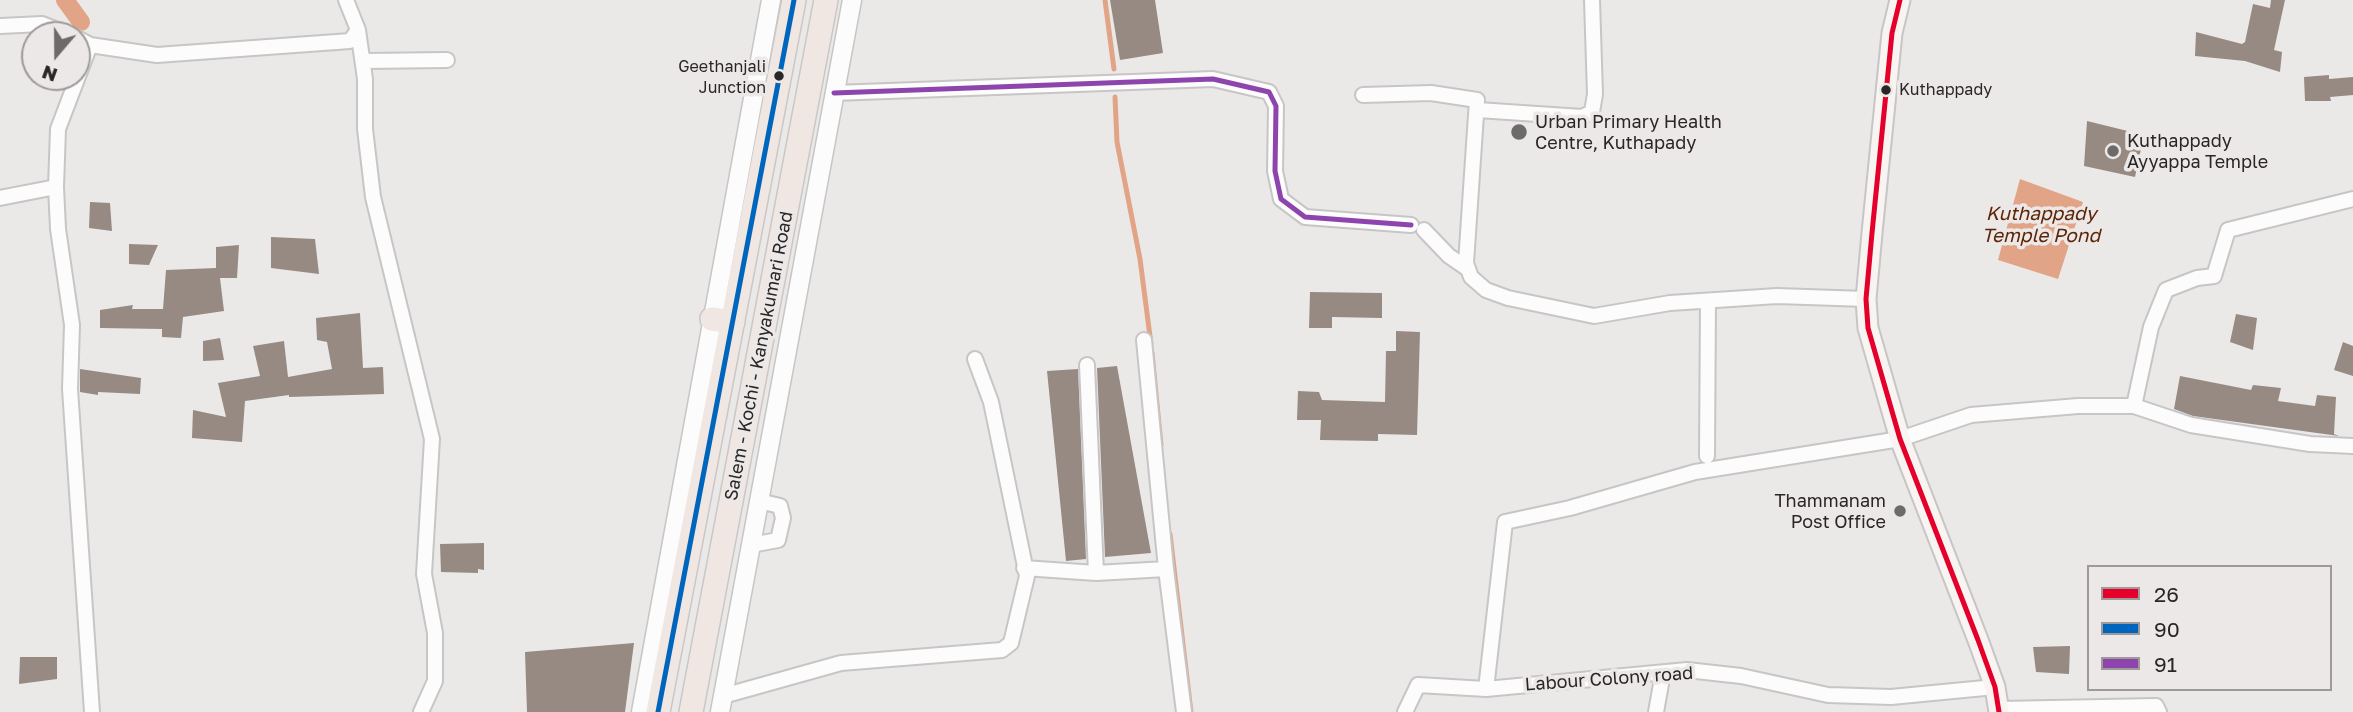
<!DOCTYPE html>
<style>
body{margin:0}
#map{position:relative;width:2353px;height:712px;overflow:hidden;background:#ebe9e8;font-family:"Golos Text",sans-serif}
canvas{display:block}
.legend{position:absolute;left:2087px;top:565px;width:245px;height:126px;box-sizing:border-box;background:#ece8e7;border:2px solid #9e9a9a;margin:0;padding:9px 12px;list-style:none;font-size:21px;color:#282626}
.legend li{display:flex;align-items:center;gap:14px;height:35px}
.legend b{width:35px;border:2px solid #9e9a9a}
.north{position:absolute;left:21px;top:21px;width:70px;height:70px;box-sizing:border-box;background:#ece8e7;border:2px solid #9e9a9a;border-radius:50%;rotate:200deg;font-size:19px;font-weight:700;line-height:28px;text-align:center;color:#282626}
.north::after{content:'';display:block;margin:auto;width:24px;height:32px;background:#6c6a6a;clip-path:polygon(50% 0,100% 100%,50% 72%,0 100%)}
</style>
<div id="map">
<canvas width="2353" height="712"></canvas>
<ul class="legend">
<li><b style="height:9px;background:#e4002b"></b>26</li>
<li><b style="height:9px;background:#0065bd"></b>90</li>
<li><b style="height:9px;background:#8e44ad"></b>91</li>
</ul>
<div class="north">N</div>
</div>
<script>
const c = document.querySelector('canvas').getContext('2d');
c.lineJoin = 'round';
function paint(path, color) { c.fillStyle = color; c.fill(path, 'evenodd'); }
const poly = rows => new Path2D(rows.map(r => 'M' + r).join(''));
function strokePath(path, color, width, dash) { c.strokeStyle = color; c.lineWidth = width; c.lineCap = dash ? 'butt' : 'round'; c.setLineDash(dash || []); c.stroke(path); }
function write(font, color, halo, rows, align = 'center') {
  c.font = font + ' "Golos Text",sans-serif'; c.lineWidth = 7; c.setLineDash([]); c.textBaseline = 'middle'; c.strokeStyle = halo; c.fillStyle = color; for (const [text, x, y, turn = 0] of rows) {
    c.save(); c.translate(x, y); c.rotate((+turn || 0) * Math.PI / 180); c.textAlign = isNaN(turn) ? turn : align; if (halo) c.strokeText(text, 0, 0); c.fillText(text, 0, 0); c.restore();
  }
}
const water = poly([
 [2020,179,2083,202,2058,279,1998,260]
]);
const stream = poly([
 [1105,0,1114,69],
 [1115,97,1117,142,1140,259,1151,344],
 [1152,353,1161,445],
 [1170,534,1191,712]
]);
const canal = poly([
 [65,0,81,22]
]);
const building = poly([
 [1110,0,1155,0,1163,53,1120,60],
 [2271,0,2285,0,2274,50,2282,52,2280,72,2245,61,2195,56,2196,32,2242,44,2245,42,2253,4,2270,8],
 [2329,75,2329,79,2353,77,2353,95,2330,97,2331,101,2305,101,2304,77],
 [2087,121,2144,135,2135,177,2084,166],
 [90,202,110,203,112,231,89,228],
 [271,237,315,239,319,274,271,268],
 [129,244,158,245,149,265,129,264],
 [239,245,237,278,220,278,224,311,183,317,181,338,162,337,162,329,100,328,100,310,133,305,132,309,163,309,166,270,216,268,216,247],
 [1310,292,1382,293,1382,318,1332,317,1332,328,1309,328],
 [360,313,363,368,383,367,384,394,289,397,289,395,245,401,242,442,192,438,193,410,226,417,218,383,260,376,253,346,284,341,288,377,332,369,327,342,317,340,316,318],
 [2236,314,2257,318,2253,350,2230,342],
 [1396,331,1420,332,1417,435,1378,434,1378,441,1320,440,1321,420,1297,420,1298,391,1319,392,1322,400,1385,402,1386,351,1396,351],
 [220,338,224,360,203,361,203,341],
 [2343,342,2353,346,2353,376,2334,370],
 [1117,366,1151,553,1105,557,1097,368],
 [80,369,141,378,140,394,98,392,98,395,80,392],
 [1078,369,1086,559,1066,561,1047,371],
 [2180,376,2251,390,2253,385,2281,388,2278,401,2315,406,2317,395,2336,397,2334,434,2339,436,2193,416,2174,409],
 [484,543,484,570,478,569,478,573,441,572,440,544],
 [634,643,625,712,527,712,525,652],
 [2070,646,2069,674,2036,672,2033,647],
 [20,657,57,657,57,679,19,684]
]);
const minor = poly([
 [0,26,42,24,70,35],
 [358,30,365,79,365,129,373,197,432,439,424,574,435,633,435,681,421,712],
 [77,38,90,45,157,55,350,41,358,30,346,0],
 [90,45,58,129,56,187,58,229,72,325,70,389,92,712],
 [363,61,447,60],
 [834,93,1213,79,1269,92,1276,106,1275,171,1281,199,1305,217,1411,225],
 [1363,95,1431,93,1477,100,1466,263,1471,277,1486,290,1508,298,1594,316,1670,303,1777,296,1866,299],
 [1478,110,1582,117,1592,112,1595,94,1592,0],
 [0,198,56,187],
 [1424,230,1449,256,1468,269],
 [1087,365,1096,573],
 [2134,406,2191,425,2310,444,2353,446],
 [1707,456,1708,301],
 [751,545,778,540,783,518,780,506,759,501],
 [1024,568,1096,573,1166,569,1144,340],
 [1166,569,1184,712],
 [1486,689,1505,522,1570,508,1695,472,1900,439,1971,415,2078,406,2134,406,2151,327,2166,290,2197,278,2214,276,2228,230,2353,199],
 [723,696,841,663,1002,650,1011,643,1027,576,991,402,975,359],
 [1999,709,2156,706,2159,712],
 [1405,712,1418,685,1486,689,1687,670,1741,676,1828,695,1891,697,1995,687],
 [1656,712,1663,673]
]);
const tertiary = poly([
 [641,712,771,0],
 [720,712,852,0]
]);
const secondary = poly([
 [1900,0,1892,33,1872,233,1866,299,1868,328,1900,439,1978,640,1995,687,1999,712]
]);
const trunk = poly([
 [712,319,733,322],
 [658,712,794,0],
 [691,712,826,0]
]);
const bus1 = poly([
 [1900,0,1892,33,1872,233,1866,299,1868,328,1900,439,1978,640,1995,687,1999,712]
]);
const bus2 = poly([
 [658,712,794,0]
]);
const bus3 = poly([
 [834,93,1213,79,1269,92,1276,106,1275,171,1281,199,1305,217,1411,225]
]);
const markers = [
 [779,76,6,"#282626"],
 [1886,90,6,"#282626"],
 [1519,132,9,"#6c6a6a"],
 [2113,151,7,"#6c6a6a"],
 [1900,511,7,"#6c6a6a"]
];
const busNames = [
 ["Geethanjali",766,67],
 ["Junction",766,88],
 ["Kuthappady",1899,90,"left"]
];
const poiNames = [
 ["Urban Primary Health",1535,122],
 ["Centre, Kuthapady",1535,143],
 ["Kuthappady",2127,141],
 ["Ayyappa Temple",2127,162],
 ["Thammanam",1886,501,"right"],
 ["Post Office",1886,522,"right"]
];
const streetNames = [
 ["Salem - Kochi - Kanyakumari Road",759,356,-79],
 ["Labour Colony road",1609,679,-4]
];
const waterNames = [
 ["Kuthappady",2041,214],
 ["Temple Pond",2041,236]
];
paint(water, '#e1a486');
strokePath(stream, '#e1a486', 5);
strokePath(canal, '#e1a486', 18);
paint(building, '#968a83');
strokePath(minor, '#c7c5c5', 18);
strokePath(tertiary, '#c7c5c5', 21);
strokePath(secondary, '#c7c5c5', 23);
strokePath(trunk, '#c9c7c7', 26);
strokePath(minor, '#fcfcfc', 14);
strokePath(tertiary, '#fcfcfc', 18);
strokePath(secondary, '#f8f4f2', 19);
strokePath(trunk, '#f0e7e3', 23);
strokePath(bus1, '#e4002b', 5);
strokePath(bus2, '#0065bd', 5);
strokePath(bus3, '#8e44ad', 5);
for (const [x, y, r, color] of markers) { const dot = new Path2D(); dot.arc(x, y, r, 0, 2 * Math.PI); c.fillStyle = color; c.fill(dot); strokePath(dot, '#ece8e7', 2.5); }
write('16px', '#282626', '#ece8e7', busNames, 'right');
write('18px', '#282626', '#ece8e7', poiNames, 'left');
write('18px', '#282626', '#ece8e7', streetNames);
write('italic 19px', '#5c2505', '#ece8e7', waterNames);
</script>
